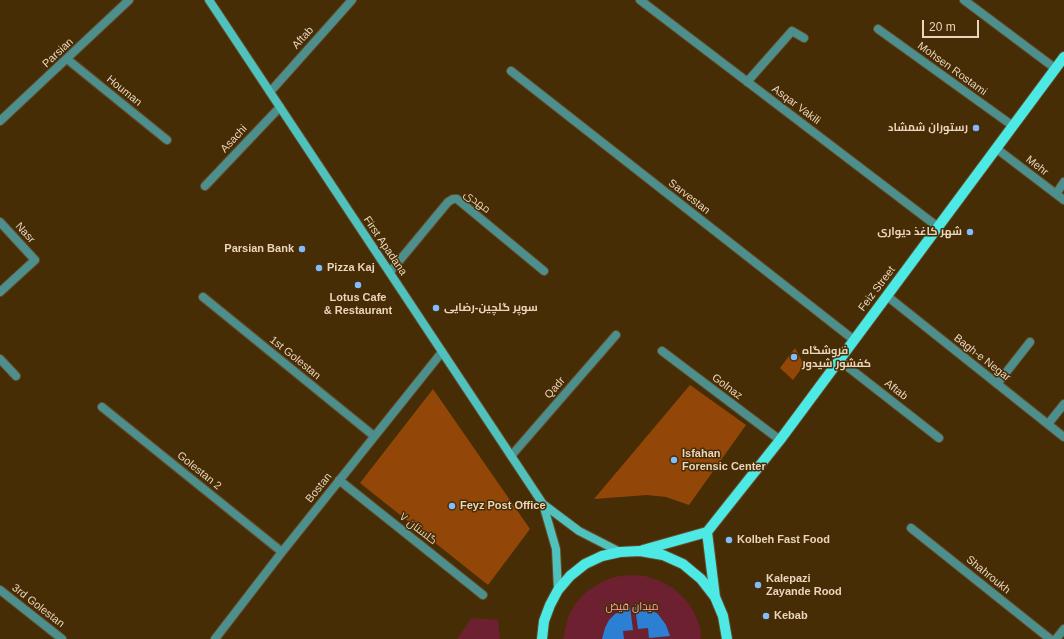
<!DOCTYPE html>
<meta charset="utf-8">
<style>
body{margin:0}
#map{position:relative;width:1064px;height:639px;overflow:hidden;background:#472d06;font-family:Arial,sans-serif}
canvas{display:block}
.scale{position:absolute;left:922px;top:20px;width:57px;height:18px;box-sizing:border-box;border:2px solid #ead5bd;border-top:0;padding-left:5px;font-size:12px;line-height:14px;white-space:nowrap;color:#ead5bd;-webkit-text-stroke:3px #472d06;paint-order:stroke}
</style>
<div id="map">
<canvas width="1064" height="639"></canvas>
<div class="scale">20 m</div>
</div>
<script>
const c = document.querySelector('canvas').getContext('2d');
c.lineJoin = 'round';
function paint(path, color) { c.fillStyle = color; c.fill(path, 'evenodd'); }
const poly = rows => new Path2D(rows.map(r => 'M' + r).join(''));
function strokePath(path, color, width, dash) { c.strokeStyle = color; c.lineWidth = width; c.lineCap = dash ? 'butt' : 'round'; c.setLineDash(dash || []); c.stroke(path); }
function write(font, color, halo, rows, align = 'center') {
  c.font = font + ' Arial,Cairo,sans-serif'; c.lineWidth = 3; c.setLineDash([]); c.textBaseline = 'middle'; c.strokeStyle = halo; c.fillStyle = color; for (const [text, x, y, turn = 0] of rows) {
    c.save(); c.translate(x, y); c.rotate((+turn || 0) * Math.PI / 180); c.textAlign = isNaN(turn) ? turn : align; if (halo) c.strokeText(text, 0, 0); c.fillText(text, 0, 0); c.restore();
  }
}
const green = poly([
 [629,575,645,576,660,581,673,588,685,599,694,612,700,627,701,639,563,639,568,617,576,603,586,592,600,583,614,577],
 [472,618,498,620,500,639,457,639]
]);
const water = poly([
 [630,607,633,630,623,631,624,639,602,639,605,628,609,620,615,614],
 [635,607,647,608,658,614,666,625,670,636,649,638,648,628,638,629]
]);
const building = poly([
 [795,348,804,365,793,380,780,368],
 [690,385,746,425,689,505,666,497,647,495,594,499],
 [433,389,530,529,488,585,360,483]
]);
const street = poly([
 [640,0,938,227],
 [964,0,1056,69],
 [878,29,1013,126],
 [67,59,167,140],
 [511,71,854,340],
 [747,82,792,31,804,38],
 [270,92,352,0],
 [0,121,129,0],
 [997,149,1064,200],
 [205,186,280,107],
 [1056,194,1064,182],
 [0,222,35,260,0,292],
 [390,272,448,202,453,199,457,199,544,271],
 [887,296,1064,437],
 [203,297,374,436],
 [662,351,780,440],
 [0,359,16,376],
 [839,360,939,438],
 [997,384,1030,342],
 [102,407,282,552],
 [1048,424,1064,404],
 [511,456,616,335],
 [339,480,483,595],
 [911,528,1050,639],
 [0,590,62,639],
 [215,639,282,552,442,352],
 [1056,639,1064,629]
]);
const secondary = poly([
 [209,0,543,504,556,549,558,590],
 [543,504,579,531,620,552]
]);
const primary = poly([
 [707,532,780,440,1064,57],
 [707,532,715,597],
 [643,550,707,532],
 [542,639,544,621,550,605,558,590,570,576,585,564,602,556,620,552,640,551,663,555,683,564,701,579,715,597,723,616,727,639]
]);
const markers = [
 [976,128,4,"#83bcfb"],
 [970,232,4,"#83bcfb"],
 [302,249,4,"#83bcfb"],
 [319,268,4,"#83bcfb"],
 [358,285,4,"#83bcfb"],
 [436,308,4,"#83bcfb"],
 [794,357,4,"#83bcfb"],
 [674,460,4,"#83bcfb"],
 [452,506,4,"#83bcfb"],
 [729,540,4,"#83bcfb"],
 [758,585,4,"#83bcfb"],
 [766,616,4,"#83bcfb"]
];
const streetNames = [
 ["Aftab",303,38,-48],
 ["Parsian",58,53,-43],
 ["Mohsen Rostami",952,69,36],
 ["Houman",124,91,39],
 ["Asqar Vakili",796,105,37],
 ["Asachi",234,139,-47],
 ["Mehr",1037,166,38],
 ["Sarvestan",689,197,38],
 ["مهدی",477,202,37],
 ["Nasr",25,233,48],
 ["First Apadana",385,246,56],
 ["Feiz Street",877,289,-53],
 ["1st Golestan",295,358,39],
 ["Bagh-e Negar",982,358,38],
 ["Golnaz",727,387,37],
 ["Qadr",555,388,-49],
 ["Aftab",896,390,38],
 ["Golestan 2",199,471,39],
 ["Bostan",319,488,-51],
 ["گلستان ۷",418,529,38],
 ["Shahroukh",988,575,39],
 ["3rd Golestan",38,606,38]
];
const poiNames = [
 ["رستوران شمشاد",968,128,"right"],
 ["شهر کاغذ دیواری",962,232,"right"],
 ["Parsian Bank",294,249,"right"],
 ["Pizza Kaj",327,268],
 ["Lotus Cafe",358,298,"center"],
 ["& Restaurant",358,311,"center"],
 ["سوپر گلچین-رضایی",444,308],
 ["فروشگاه",802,351],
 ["کفشور شیدور",802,364],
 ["Isfahan",682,454],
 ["Forensic Center",682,467],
 ["Feyz Post Office",460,506],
 ["Kolbeh Fast Food",737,540],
 ["Kalepazi",766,579],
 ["Zayande Rood",766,592],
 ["Kebab",774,616]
];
const parkNames = [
 ["میدان فیض",632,607]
];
paint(green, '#6d2030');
paint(water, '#2c80d4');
paint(building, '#924708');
strokePath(street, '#644b27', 10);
strokePath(secondary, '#644b27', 10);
strokePath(primary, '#644b27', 12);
strokePath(street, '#4c8f8c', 8);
strokePath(secondary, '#50c2be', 8);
strokePath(primary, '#4de9e4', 10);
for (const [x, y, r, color] of markers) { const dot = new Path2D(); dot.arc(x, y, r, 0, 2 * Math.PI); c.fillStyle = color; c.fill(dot); strokePath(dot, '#472d06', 1.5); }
write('11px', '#ead5bd', '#472d06', streetNames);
write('bold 11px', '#ead5bd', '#472d06', poiNames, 'left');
write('11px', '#fca1ac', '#472d06', parkNames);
</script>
